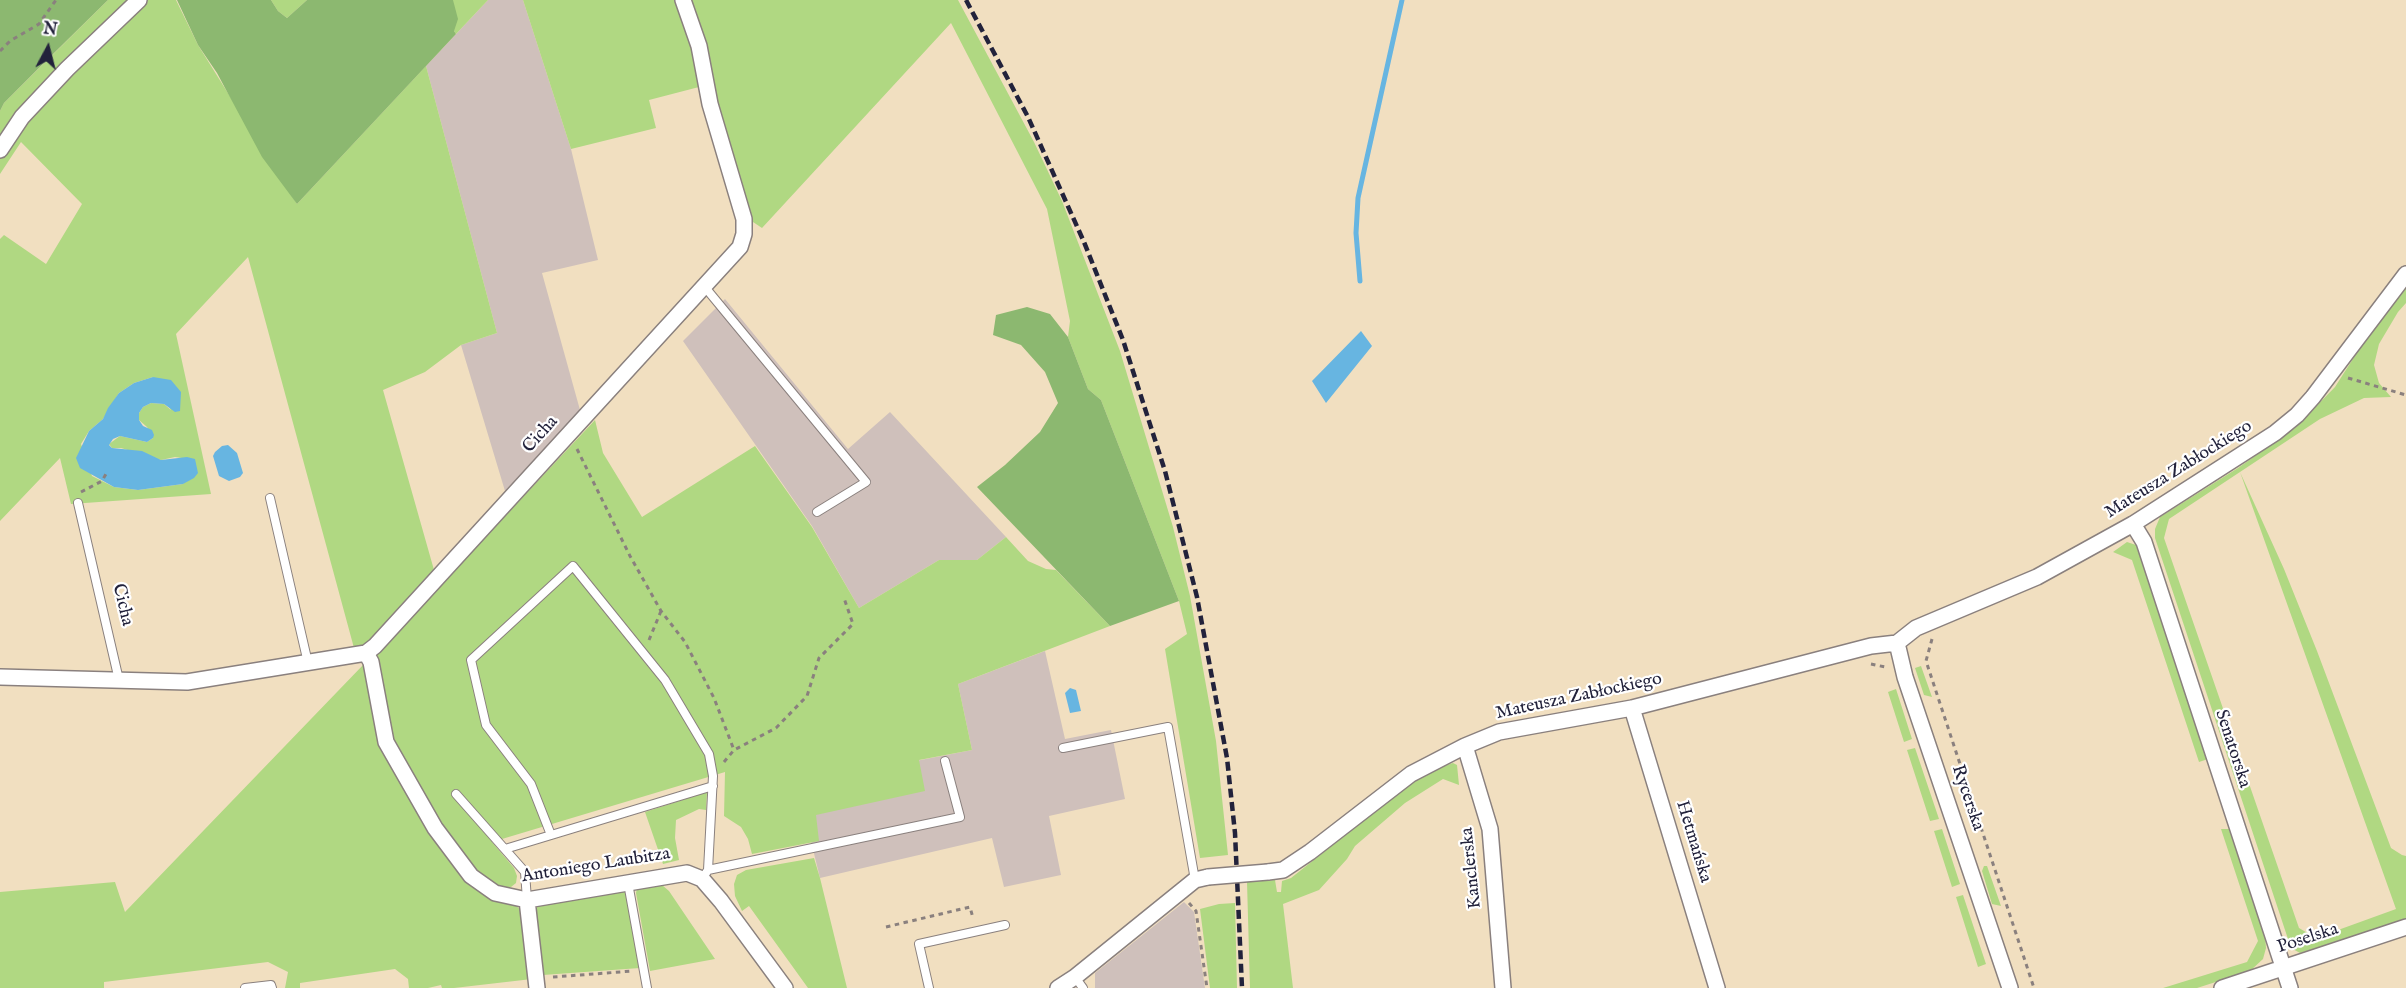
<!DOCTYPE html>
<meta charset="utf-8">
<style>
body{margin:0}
#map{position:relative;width:2406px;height:988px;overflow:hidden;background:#f1dfc0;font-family:"IM FELL English",serif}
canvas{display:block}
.north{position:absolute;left:18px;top:18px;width:60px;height:60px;-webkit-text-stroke:4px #fff;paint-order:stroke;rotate:7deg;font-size:16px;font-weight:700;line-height:24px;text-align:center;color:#22223b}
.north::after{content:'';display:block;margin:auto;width:21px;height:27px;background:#22223b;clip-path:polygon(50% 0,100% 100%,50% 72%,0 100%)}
</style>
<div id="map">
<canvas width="2406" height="988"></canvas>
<div class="north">N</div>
</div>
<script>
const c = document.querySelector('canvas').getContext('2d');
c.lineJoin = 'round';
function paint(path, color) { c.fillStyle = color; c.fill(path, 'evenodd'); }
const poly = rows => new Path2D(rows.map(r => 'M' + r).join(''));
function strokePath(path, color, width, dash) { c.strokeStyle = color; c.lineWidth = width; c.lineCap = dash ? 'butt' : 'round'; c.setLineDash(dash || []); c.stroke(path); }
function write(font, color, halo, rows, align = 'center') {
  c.font = font + ' "IM FELL English",serif'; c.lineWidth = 4.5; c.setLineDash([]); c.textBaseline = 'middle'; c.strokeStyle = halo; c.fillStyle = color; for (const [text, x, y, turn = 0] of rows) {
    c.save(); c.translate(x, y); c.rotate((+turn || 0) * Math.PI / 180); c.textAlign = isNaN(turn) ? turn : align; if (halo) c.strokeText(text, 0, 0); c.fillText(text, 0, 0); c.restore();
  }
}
const industrial = poly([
 [488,0,523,0,571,149,598,260,542,273,580,410,505,491,461,345,497,333,426,66],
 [725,299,848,449,890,412,1006,537,977,560,939,560,859,608,812,526,683,341],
 [1045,651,1065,739,1111,730,1125,799,1049,816,1061,875,1004,887,992,838,820,878,797,784,972,750,958,684],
 [1184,902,1194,912,1205,988,1095,988,1095,973]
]);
const green = poly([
 [108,0,133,0,0,142,0,111,4,103],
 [145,0,176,0,198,45,297,204,426,66,497,333,461,345,425,372,383,390,434,570,371,641,363,647,354,648,248,257,176,334,211,494,71,504,60,458,0,521,0,239,4,235,46,264,82,204,21,142,0,174,0,157,27,118],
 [153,377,171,410,164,404,151,403,143,407,139,413,139,420,147,427,153,438,147,442,120,436,109,444,112,448,121,448,161,460,175,457,195,460,183,484,138,490,114,487,92,476,81,444,89,431,103,419,119,393,134,383],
 [271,0,307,0,287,18,278,11],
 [453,0,488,0,456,34,454,31],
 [523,0,675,0,689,35,699,87,649,100,656,128,571,149],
 [689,0,958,0,1034,142,1062,201,1120,351,1173,527,1190,596,1216,741,1228,855,1200,858,1165,649,1187,634,1179,601,1101,400,1088,389,1068,337,1070,321,1047,209,951,23,762,228,750,220,715,104],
 [2406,288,2406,303,2398,312,2379,344,2374,365,2379,383,2391,397,2364,398,2320,419,2240,472,2284,569,2317,651,2391,848,2402,855,2406,856,2406,920,2300,953,2291,948,2155,538,2155,529,2160,517,2238,468,2295,428,2335,387,2358,351],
 [2240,472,2396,909,2316,938,2299,928,2164,538,2169,519],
 [595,420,603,453,642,517,755,446,812,527,859,608,939,560,977,560,1006,537,1028,561,1046,569,1056,570,1110,626,958,684,972,750,919,760,925,791,816,815,819,841,752,854,748,839,741,827,724,816,725,772,492,842,514,868,517,876,516,883,511,887,503,888,493,884,472,872,441,827,394,742,374,656],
 [2127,542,2136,545,2208,759,2199,762,2132,560,2113,552],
 [364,664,383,745,492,899,515,905,522,911,532,979,454,988,442,988,441,985,428,988,409,988,408,979,395,969,300,983,300,988,285,988,288,972,268,962,104,982,104,988,0,988,0,892,115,882,125,912],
 [1921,666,1932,697,1924,695,1915,668],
 [1896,689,1912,739,1904,742,1888,692],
 [1915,748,1939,819,1930,821,1907,750],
 [1453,763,1457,765,1459,785,1443,779,1405,803,1355,846,1347,859,1319,890,1283,904,1293,988,1250,988,1247,882,1275,880,1277,892,1281,892,1282,881,1291,878,1415,780,1429,771],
 [707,792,706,810,699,809,676,820,675,838,679,860,663,864,645,812],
 [1942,829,1960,884,1952,887,1934,831],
 [2221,829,2229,829,2265,935,2266,948,2263,959,2250,971,2197,988,2163,988,2247,962,2258,941],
 [814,858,820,878,847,988,808,988,749,906,742,911,735,896,734,884,737,875,746,870],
 [1984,866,1987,866,2001,906,1992,904,1982,871],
 [662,885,669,891,715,959,650,971,636,893,637,888],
 [627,890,640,968,543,975,535,912,538,905],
 [1963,895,1986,964,1978,967,1956,897],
 [1235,903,1237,988,1210,988,1200,909,1219,904]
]);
const forest = poly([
 [0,0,108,0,49,58,4,103,0,111],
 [177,0,271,0,278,11,287,18,307,0,453,0,458,19,454,31,456,34,297,204,262,157,217,73,198,45],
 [1027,307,1050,314,1068,337,1088,389,1101,400,1179,601,1110,626,977,487,1005,465,1040,432,1058,403,1045,372,1021,345,993,335,996,315]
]);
const water = poly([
 [1361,331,1372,346,1326,403,1312,381],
 [153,377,171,380,181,392,180,411,175,412,164,404,151,403,143,407,139,413,139,420,143,426,152,430,154,435,153,438,147,442,120,436,113,439,109,445,112,448,142,451,161,460,187,457,195,459,198,473,194,478,183,484,138,490,114,487,80,468,76,458,89,431,103,419,108,408,119,393,134,383],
 [228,445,237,453,243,473,240,477,229,481,219,476,213,456,215,452,222,446],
 [1070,688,1076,690,1081,711,1070,713,1065,693]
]);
const stream = poly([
 [1360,281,1356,233,1358,198,1402,0]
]);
const path = poly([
 [0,51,10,41,39,24,56,0],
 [2348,378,2406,395],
 [577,449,630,556,661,611,685,642,714,698,734,750],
 [81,492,102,481,107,472],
 [1932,639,1926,661,2034,988],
 [649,640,661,611],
 [1871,664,1885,667],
 [724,762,734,750,776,728,807,696,819,658,853,624,844,598],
 [1189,903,1196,911,1207,988],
 [886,927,970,907,973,918],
 [553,977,633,971]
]);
const service = poly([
 [704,286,866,482,817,512],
 [270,498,308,663],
 [78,503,119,680],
 [1063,748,1168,727,1195,880],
 [456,794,525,872,527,900],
 [551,835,531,784,486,725,471,660,573,566,665,680,709,754,713,776,708,870],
 [505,849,713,786],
 [706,873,708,870,960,817,945,761],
 [628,883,647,988],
 [1075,977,1083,988],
 [245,988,271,985,272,988],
 [929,988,919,944,1005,925]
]);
const minor = poly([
 [0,150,22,117,67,69,139,0],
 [2133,524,2144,542,2290,988],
 [366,653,371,662,386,742,435,828,471,876,495,893,527,900,687,873,702,879,721,901,785,988],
 [0,677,187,682,366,653,375,646,740,247,744,234,744,219,710,104,699,46,683,0],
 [1632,708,1717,988],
 [1465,746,1490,829,1503,988],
 [1268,872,1283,870,1310,852,1411,774,1465,746,1499,732,1632,708,1871,646,1897,643],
 [527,900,537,988],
 [1058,988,1075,977,1195,880,1208,877],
 [2010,988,1905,677,1897,643,1916,628,2037,577,2133,524,2275,433,2297,415,2313,397,2406,274],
 [2222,988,2406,927]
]);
const rail = poly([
 [966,0,1028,117,1084,242,1123,340,1165,471,1197,597,1227,758,1235,833,1242,988]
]);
const minorBridge = poly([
 [1208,877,1268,872]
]);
const streetNames = [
 ["Cicha",541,435,-48],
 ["Mateusza Zabłockiego",2179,470,-32],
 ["Cicha",122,605,77],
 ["Mateusza Zabłockiego",1579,697,-12],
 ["Senatorska",2232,749,72],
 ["Rycerska",1967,798,71],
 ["Hetmańska",1693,842,73],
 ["Antoniego Laubitza",596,866,-9],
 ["Kanclerska",1472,868,-96],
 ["Poselska",2308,939,-18]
];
paint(industrial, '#cfc0bb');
paint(green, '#b0d882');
paint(forest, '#8cb870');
paint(water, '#67b5e1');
strokePath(stream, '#67b5e1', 5);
strokePath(service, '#8a807e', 10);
strokePath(minor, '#8a807e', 18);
strokePath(path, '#8a807e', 3, [4.5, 4.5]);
strokePath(service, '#fff', 8);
strokePath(minor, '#fff', 15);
strokePath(rail, '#22223b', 4.5, [9, 4.5]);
strokePath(minorBridge, '#8a807e', 18, []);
strokePath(minorBridge, '#fff', 15);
write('18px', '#22223b', '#fff', streetNames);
</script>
